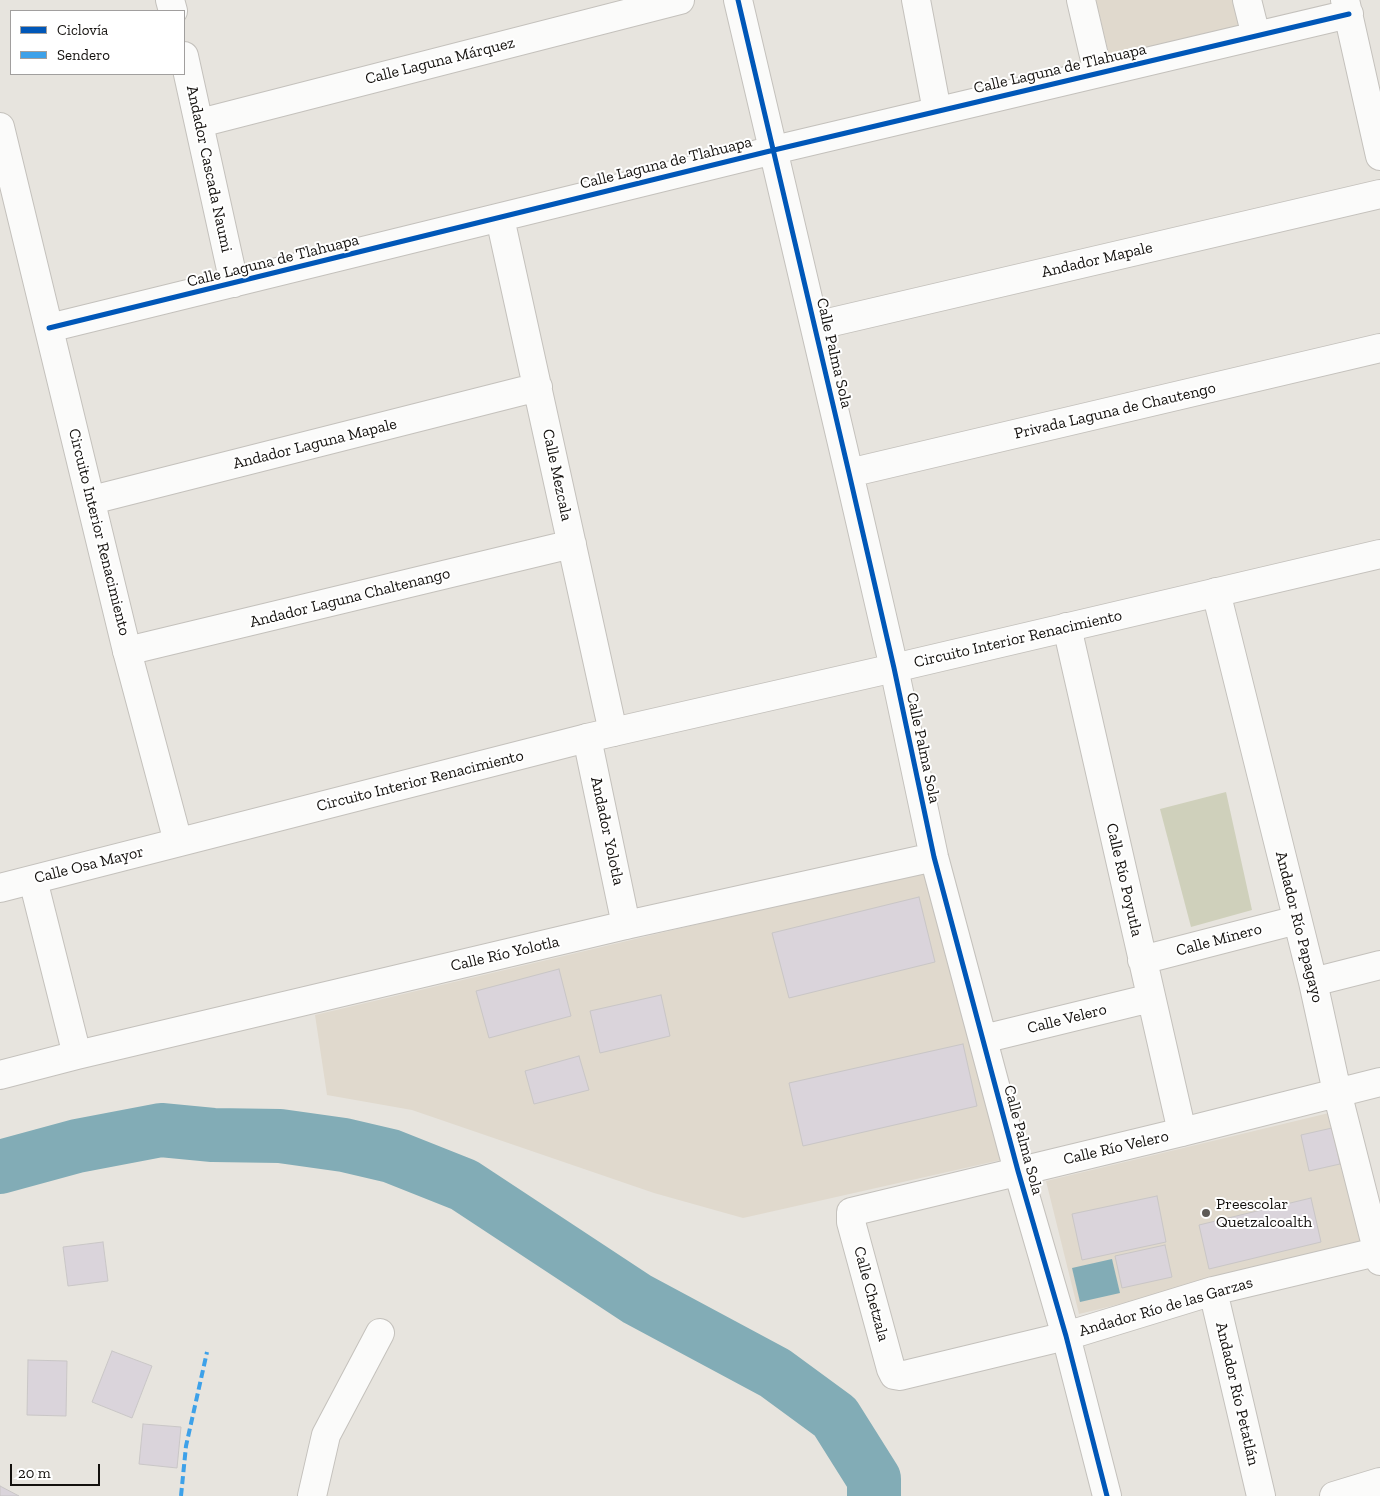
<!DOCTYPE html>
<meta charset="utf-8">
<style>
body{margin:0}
#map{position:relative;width:1380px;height:1496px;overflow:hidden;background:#e7e4de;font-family:"Zilla Slab",serif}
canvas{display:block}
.legend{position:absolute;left:10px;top:10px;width:175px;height:65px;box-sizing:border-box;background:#fff;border:1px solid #a19f9e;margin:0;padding:6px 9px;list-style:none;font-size:15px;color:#13100d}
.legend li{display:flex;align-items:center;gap:10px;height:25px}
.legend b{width:25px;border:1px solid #a19f9e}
.scale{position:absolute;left:10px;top:1464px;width:90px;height:22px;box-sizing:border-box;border:2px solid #13100d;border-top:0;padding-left:6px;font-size:15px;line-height:18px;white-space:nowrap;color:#13100d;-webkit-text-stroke:4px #fff;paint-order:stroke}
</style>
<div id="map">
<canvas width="1380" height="1496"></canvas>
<ul class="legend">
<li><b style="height:6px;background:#0057b8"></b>Ciclovía</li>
<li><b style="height:6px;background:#3da1e9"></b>Sendero</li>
</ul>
<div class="scale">20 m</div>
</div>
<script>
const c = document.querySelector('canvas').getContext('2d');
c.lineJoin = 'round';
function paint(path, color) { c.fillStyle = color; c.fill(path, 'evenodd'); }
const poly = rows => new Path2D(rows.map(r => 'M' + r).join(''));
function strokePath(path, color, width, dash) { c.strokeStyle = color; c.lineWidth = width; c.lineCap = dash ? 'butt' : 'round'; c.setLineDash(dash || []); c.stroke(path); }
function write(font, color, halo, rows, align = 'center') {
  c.font = font + ' "Zilla Slab",serif'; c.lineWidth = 4; c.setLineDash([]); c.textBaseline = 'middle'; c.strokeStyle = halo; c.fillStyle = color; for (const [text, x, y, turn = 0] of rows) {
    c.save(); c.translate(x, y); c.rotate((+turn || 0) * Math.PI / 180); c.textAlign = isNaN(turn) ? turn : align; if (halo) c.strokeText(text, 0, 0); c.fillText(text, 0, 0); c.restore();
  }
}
const built = poly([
 [1096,0,1237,0,1244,28,1110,59],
 [930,869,1005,1159,743,1218,654,1193,412,1110,327,1095,315,1015],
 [1333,1112,1365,1245,1079,1314,1046,1181]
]);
const green = poly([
 [1226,792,1252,910,1191,927,1160,809]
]);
const water = poly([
 [1112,1259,1120,1293,1080,1302,1072,1268]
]);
const river = poly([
 [0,1167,77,1146,161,1130,213,1135,280,1136,344,1145,391,1156,464,1185,637,1299,775,1373,835,1417,874,1479,874,1496]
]);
const building = poly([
 [919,897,935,962,789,998,772,933,919,897],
 [559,969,571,1016,489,1038,476,991,559,969],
 [661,995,670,1036,600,1053,590,1011,661,995],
 [963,1044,977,1106,803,1146,789,1083,963,1044],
 [579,1056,589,1090,534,1104,525,1071,579,1056],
 [1332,1128,1340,1164,1309,1171,1301,1135,1332,1128],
 [1157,1196,1166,1242,1082,1260,1072,1214,1157,1196],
 [1311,1198,1321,1242,1209,1269,1199,1225,1311,1198],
 [103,1242,108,1281,68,1286,63,1247,103,1242],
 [1165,1245,1172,1277,1122,1288,1115,1256,1165,1245],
 [112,1351,152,1366,132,1418,92,1402,112,1351],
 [28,1360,67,1361,66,1416,27,1415,28,1360],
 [143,1424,181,1427,177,1468,139,1464,143,1424],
 [0,1486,19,1496,0,1496,0,1486]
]);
const street = poly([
 [170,0,173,11],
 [738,0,849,473,894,668,934,857,1018,1171,1066,1336,1107,1496],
 [916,0,937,111],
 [1081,0,1098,73],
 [1247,0,1256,36],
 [1345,0,1380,156],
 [184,56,234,283],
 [200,123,680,0],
 [500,218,613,732],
 [815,326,1380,194],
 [49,328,774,150,1349,14],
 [849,473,1380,348],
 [92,500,538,387],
 [1216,592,1313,982,1337,1092,1380,1261],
 [1067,627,1182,1132],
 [127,651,572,544],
 [587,738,626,925],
 [33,880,77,1055],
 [1142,960,1297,920],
 [1313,982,1380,965],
 [983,1039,1151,998],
 [0,1075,77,1055,626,925,934,857],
 [1380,1082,1182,1132,851,1212,851,1222,891,1369,894,1375,900,1376,1066,1336,1213,1291,1380,1251],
 [1213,1291,1261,1496],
 [312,1496,326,1435,380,1333],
 [1334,1496,1380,1482]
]);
const secondary = poly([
 [0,127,127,651,178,842],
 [0,888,587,738,894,668,1380,554]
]);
const quiet = poly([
 [181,1496,186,1446,207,1352]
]);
const cycleway = poly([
 [738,0,849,473,894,668,934,857,1018,1171,1066,1336,1107,1496],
 [49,328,774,150,1349,14]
]);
const markers = [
 [1206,1213,5,"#5d5a56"]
];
const streetNames = [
 ["Calle Laguna Márquez",440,61,-14],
 ["Calle Laguna de Tlahuapa",1060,69,-13],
 ["Calle Laguna de Tlahuapa",666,163,-14],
 ["Andador Cascada Naumi",209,169,78],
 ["Andador Mapale",1097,260,-13],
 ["Calle Laguna de Tlahuapa",273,261,-14],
 ["Calle Palma Sola",834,353,77],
 ["Privada Laguna de Chautengo",1115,411,-13],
 ["Andador Laguna Mapale",315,444,-14],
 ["Calle Mezcala",557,475,78],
 ["Circuito Interior Renacimiento",99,532,76],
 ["Andador Laguna Chaltenango",350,598,-14],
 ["Circuito Interior Renacimiento",1018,639,-13],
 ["Calle Palma Sola",923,748,78],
 ["Circuito Interior Renacimiento",420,781,-14],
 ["Andador Yolotla",607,831,78],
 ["Calle Osa Mayor",89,865,-14],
 ["Calle Río Poyutla",1124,880,77],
 ["Andador Río Papagayo",1299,927,76],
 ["Calle Minero",1219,940,-15],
 ["Calle Río Yolotla",505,954,-13],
 ["Calle Velero",1067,1019,-14],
 ["Calle Palma Sola",1023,1140,75],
 ["Calle Río Velero",1116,1148,-13],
 ["Calle Chetzala",871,1294,75],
 ["Andador Río de las Garzas",1166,1307,-16],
 ["Andador Río Petatlán",1237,1394,77]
];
const poiNames = [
 ["Preescolar",1216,1204],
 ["Quetzalcoalth",1216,1222]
];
paint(built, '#e0d9cd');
paint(green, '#cfd0bb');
paint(water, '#82acb6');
strokePath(river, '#82acb6', 54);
paint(building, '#dad4db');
strokePath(building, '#c9c6c6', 1);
strokePath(street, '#c4c1bc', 30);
strokePath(secondary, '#c4c1bc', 30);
strokePath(street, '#fbfbfa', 28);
strokePath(secondary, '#fbfbfa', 28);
strokePath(quiet, '#3da1e9', 4, [8, 4]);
strokePath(cycleway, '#0057b8', 5);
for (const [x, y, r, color] of markers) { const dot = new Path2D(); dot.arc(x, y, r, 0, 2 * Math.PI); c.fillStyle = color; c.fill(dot); strokePath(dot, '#fff', 2); }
write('16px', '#13100d', '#fff', streetNames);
write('16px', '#13100d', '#fff', poiNames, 'left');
</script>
